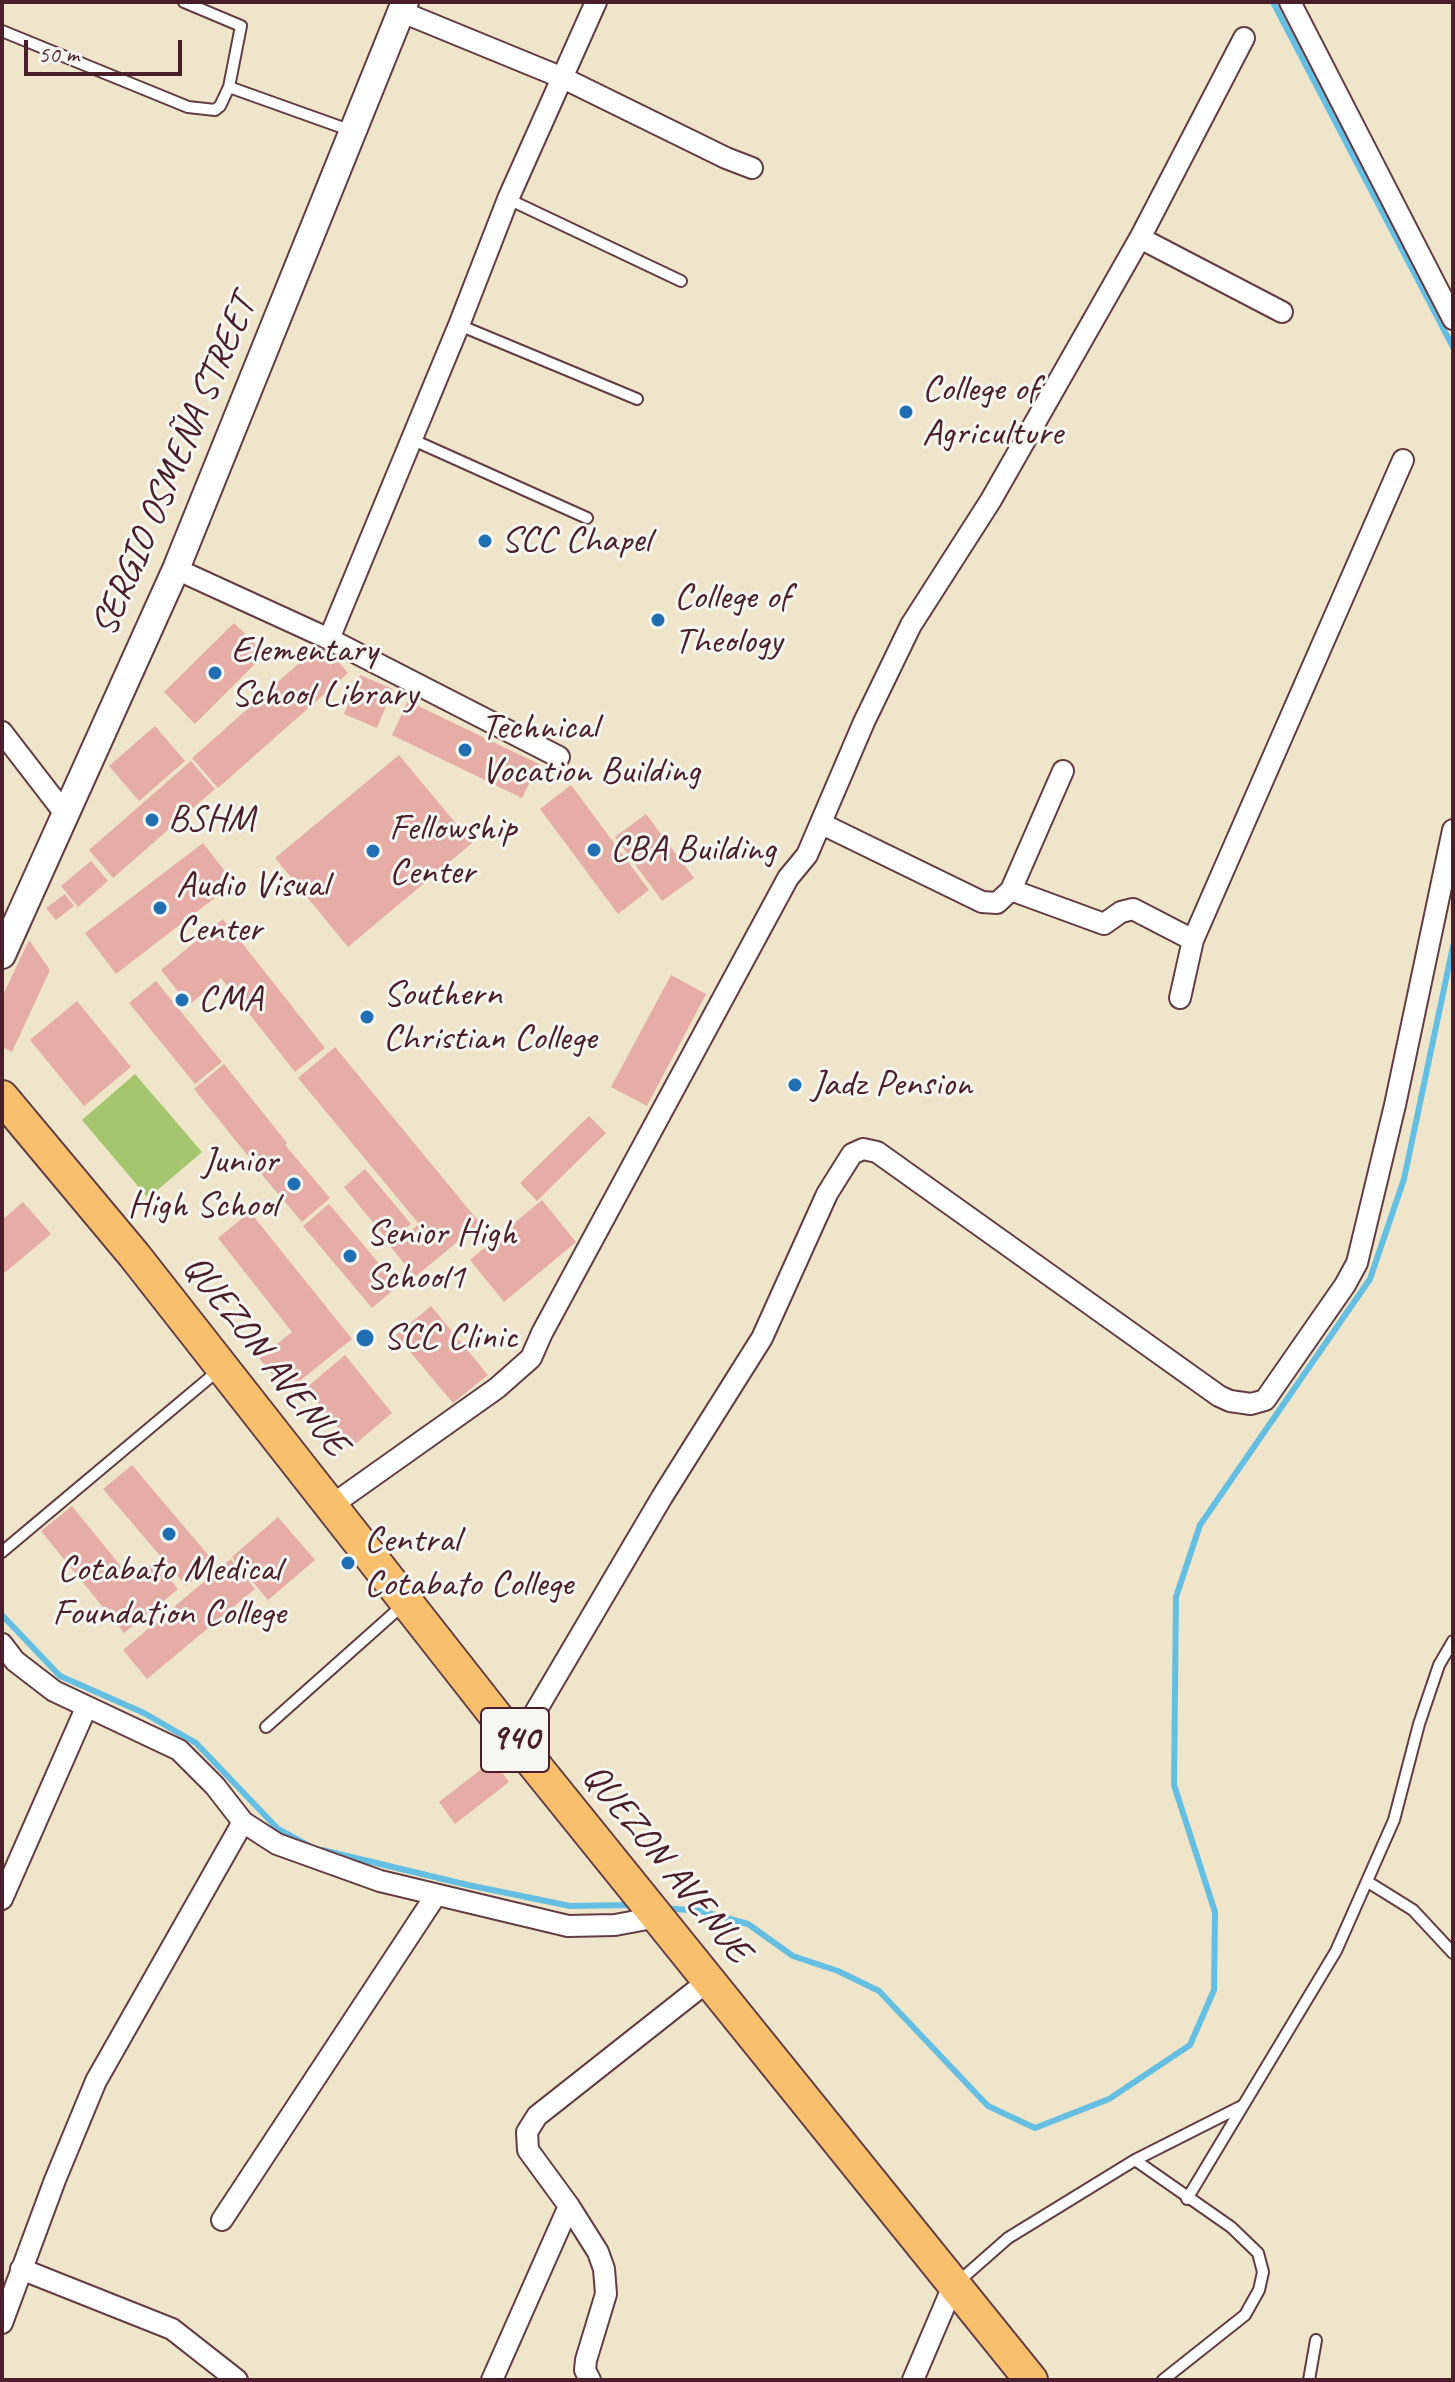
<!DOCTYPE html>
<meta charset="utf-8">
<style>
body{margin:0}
#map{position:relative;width:1455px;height:2382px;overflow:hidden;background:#efe5cb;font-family:Caveat,sans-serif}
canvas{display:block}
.frame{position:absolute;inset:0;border:4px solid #4a1f2b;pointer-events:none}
.scale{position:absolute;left:24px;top:40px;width:158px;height:36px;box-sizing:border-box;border:4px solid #4a1f2b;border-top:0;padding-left:10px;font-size:24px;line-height:28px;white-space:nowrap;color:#4a1f2b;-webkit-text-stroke:6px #f6f6f2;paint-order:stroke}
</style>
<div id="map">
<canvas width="1455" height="2382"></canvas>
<div class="frame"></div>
<div class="scale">50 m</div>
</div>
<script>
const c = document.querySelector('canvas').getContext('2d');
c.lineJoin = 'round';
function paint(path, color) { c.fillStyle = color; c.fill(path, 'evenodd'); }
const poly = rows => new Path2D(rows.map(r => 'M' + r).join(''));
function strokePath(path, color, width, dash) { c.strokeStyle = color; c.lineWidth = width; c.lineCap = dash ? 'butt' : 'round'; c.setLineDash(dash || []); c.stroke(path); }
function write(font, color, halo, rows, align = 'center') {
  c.font = font + ' Caveat,sans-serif'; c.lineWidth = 6; c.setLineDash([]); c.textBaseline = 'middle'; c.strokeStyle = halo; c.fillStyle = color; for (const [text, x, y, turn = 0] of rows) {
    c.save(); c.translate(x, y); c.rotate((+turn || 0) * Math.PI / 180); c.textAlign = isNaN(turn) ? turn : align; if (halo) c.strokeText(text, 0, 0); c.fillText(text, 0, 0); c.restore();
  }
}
const green = poly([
 [135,1074,202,1152,148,1198,82,1120]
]);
const stream = poly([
 [1273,2,1453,347],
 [2,1615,60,1676,144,1713,196,1743,278,1829,311,1847],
 [322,1850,468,1885,570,1906,632,1905],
 [663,1908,701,1911,748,1924,793,1956,838,1971,879,1991,988,2106,1035,2128,1109,2099,1190,2045,1214,1990,1215,1912,1174,1785,1176,1597,1200,1525,1370,1279,1404,1179,1453,946]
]);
const building = poly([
 [234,623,265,654,195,724,164,692],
 [322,643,348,673,218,788,192,758],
 [360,675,393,689,377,728,344,714],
 [408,701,539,764,522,798,392,735],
 [155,726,185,761,139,801,109,766],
 [399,755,472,843,348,947,275,858],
 [191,761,215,789,113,878,89,850],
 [571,785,649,890,618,914,540,809],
 [646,814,694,878,662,901,615,837],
 [203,843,234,883,116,974,85,933],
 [91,861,108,881,78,907,61,886],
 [65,894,74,906,56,920,46,908],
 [223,919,325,1048,295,1072,221,978,189,1005,161,970],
 [29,940,50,970,12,1052,2,1047,2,997],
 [671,975,706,994,647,1106,611,1087],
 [156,981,222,1062,195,1084,129,1003],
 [77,1001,131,1067,84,1106,30,1040],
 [335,1047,480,1223,415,1277,391,1247,419,1224,298,1078],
 [224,1064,287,1143,285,1145,330,1198,302,1222,257,1169,277,1153,257,1167,194,1089],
 [589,1116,606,1133,537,1201,520,1183],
 [365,1169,411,1224,389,1242,344,1187],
 [542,1200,576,1242,504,1302,470,1260],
 [23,1202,51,1234,2,1275,2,1220],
 [329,1204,398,1286,372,1308,303,1226],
 [250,1212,352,1339,286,1392,259,1358,292,1332,218,1238],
 [431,1306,488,1375,453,1403,396,1335],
 [345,1355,392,1413,353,1446,306,1388],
 [132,1465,214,1562,186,1586,103,1489],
 [72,1506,132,1580,155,1561,178,1589,124,1633,41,1531],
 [278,1517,315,1560,268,1600,232,1557],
 [231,1559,255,1589,147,1679,123,1650],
 [493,1760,509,1782,455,1824,439,1802]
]);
const service = poly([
 [184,2,241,26,229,87],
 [2,31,188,107,215,110,220,106,229,87,352,131],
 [508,199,681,281],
 [459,325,637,399],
 [411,439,587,518],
 [2,1552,220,1369],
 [266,1727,403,1605],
 [1368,1882,1413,1910,1453,1953],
 [1135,2160,1231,2227,1258,2253,1263,2272,1259,2290,1245,2315,1163,2380],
 [1187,2199,1336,1951,1394,1820,1419,1724,1439,1665,1453,1641],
 [958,2282,1008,2238,1135,2160,1242,2106],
 [1309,2380,1316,2340]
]);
const minor = poly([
 [1290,2,1453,319],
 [402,12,563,78,726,158,752,168],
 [1140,238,1282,312],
 [176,569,329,639,559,757],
 [329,639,459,325,508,199,596,2],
 [2,732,66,815],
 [822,824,982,902,997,903,1011,890,1063,771],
 [1011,890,1104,924,1121,912,1133,909,1193,940],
 [1180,998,1193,940,1403,460],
 [332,1505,497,1388,531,1358,542,1333,788,878,807,855,864,722,911,625,991,500,1140,238,1244,38],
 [2,1644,15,1661,54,1691,179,1750,215,1786,243,1822,277,1844,380,1881,568,1926,615,1925,658,1917],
 [517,1743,662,1497,762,1338,827,1194,852,1154,863,1149,877,1152,1219,1396,1230,1401,1251,1404,1265,1400,1345,1285,1357,1263,1395,1105,1453,830],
 [2,1899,86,1708],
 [222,2220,436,1895],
 [21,2269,172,2329,237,2380],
 [2,2323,55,2180,96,2081,243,1822],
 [492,2380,569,2206],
 [590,2380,585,2370,586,2360,606,2294,604,2269,598,2252,569,2206,528,2150,527,2132,537,2116,708,1981],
 [913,2380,953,2286]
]);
const tertiary = poly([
 [2,955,176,569,405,2]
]);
const primary = poly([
 [2,1097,134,1255,517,1743,1031,2380]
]);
const markers = [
 [906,412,8,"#1f6fb2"],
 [485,541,8,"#1f6fb2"],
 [658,620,8,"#1f6fb2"],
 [215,673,8,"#1f6fb2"],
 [465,750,8,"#1f6fb2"],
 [152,820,8,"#1f6fb2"],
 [594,850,8,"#1f6fb2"],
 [373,851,8,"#1f6fb2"],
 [160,908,8,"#1f6fb2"],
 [182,1000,8,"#1f6fb2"],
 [367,1017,8,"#1f6fb2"],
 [795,1085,8,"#1f6fb2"],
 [294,1184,8,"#1f6fb2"],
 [350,1256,8,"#1f6fb2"],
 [365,1338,10,"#1f6fb2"],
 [169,1534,8,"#1f6fb2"],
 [348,1563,8,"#1f6fb2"]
];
const shields = [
 [515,1740,68]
];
const shieldNames = [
 ["940",515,1740]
];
const poiNames = [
 ["College of",922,390],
 ["Agriculture",922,434],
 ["SCC Chapel",501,541],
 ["College of",674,598],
 ["Theology",674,642],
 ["Elementary",231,651],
 ["School Library",231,695],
 ["Technical",481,728],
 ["Vocation Building",481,772],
 ["BSHM",168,820],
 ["Fellowship",389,829],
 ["Center",389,873],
 ["CBA Building",610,850],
 ["Audio Visual",176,886],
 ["Center",176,930],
 ["Southern",383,995],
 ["Christian College",383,1039],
 ["CMA",198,1000],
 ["Jadz Pension",811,1085],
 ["Junior",278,1162,"right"],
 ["High School",278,1206,"right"],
 ["Senior High",366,1234],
 ["School1",366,1278],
 ["SCC Clinic",383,1338],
 ["Central",364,1541],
 ["Cotabato College",364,1585],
 ["Cotabato Medical",169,1570,"center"],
 ["Foundation College",169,1614,"center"]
];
const streetNames = [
 ["SERGIO OSMEÑA STREET",175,466,-67],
 ["QUEZON AVENUE",265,1356,52],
 ["QUEZON AVENUE",666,1864,51]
];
paint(green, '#a5c66e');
strokePath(stream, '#65bfe2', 6);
paint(building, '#e6ada6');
strokePath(service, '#633d43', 14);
strokePath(minor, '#633d43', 24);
strokePath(tertiary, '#633d43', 30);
strokePath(primary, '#633d43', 36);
strokePath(service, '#fff', 10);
strokePath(minor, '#fff', 20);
strokePath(tertiary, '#fff', 26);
strokePath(primary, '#f8bf6c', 32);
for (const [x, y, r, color] of markers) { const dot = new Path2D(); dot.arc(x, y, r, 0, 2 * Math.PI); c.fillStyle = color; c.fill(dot); strokePath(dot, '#f6f6f2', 3); }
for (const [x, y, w] of shields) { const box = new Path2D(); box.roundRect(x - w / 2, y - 32, w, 64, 6); c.fillStyle = '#f6f6f2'; c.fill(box); strokePath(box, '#4a1f2b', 2); }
write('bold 36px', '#4a1f2b', null, shieldNames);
write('38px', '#4a1f2b', '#f6f6f2', poiNames, 'left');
write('38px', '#4a1f2b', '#f6f6f2', streetNames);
</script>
